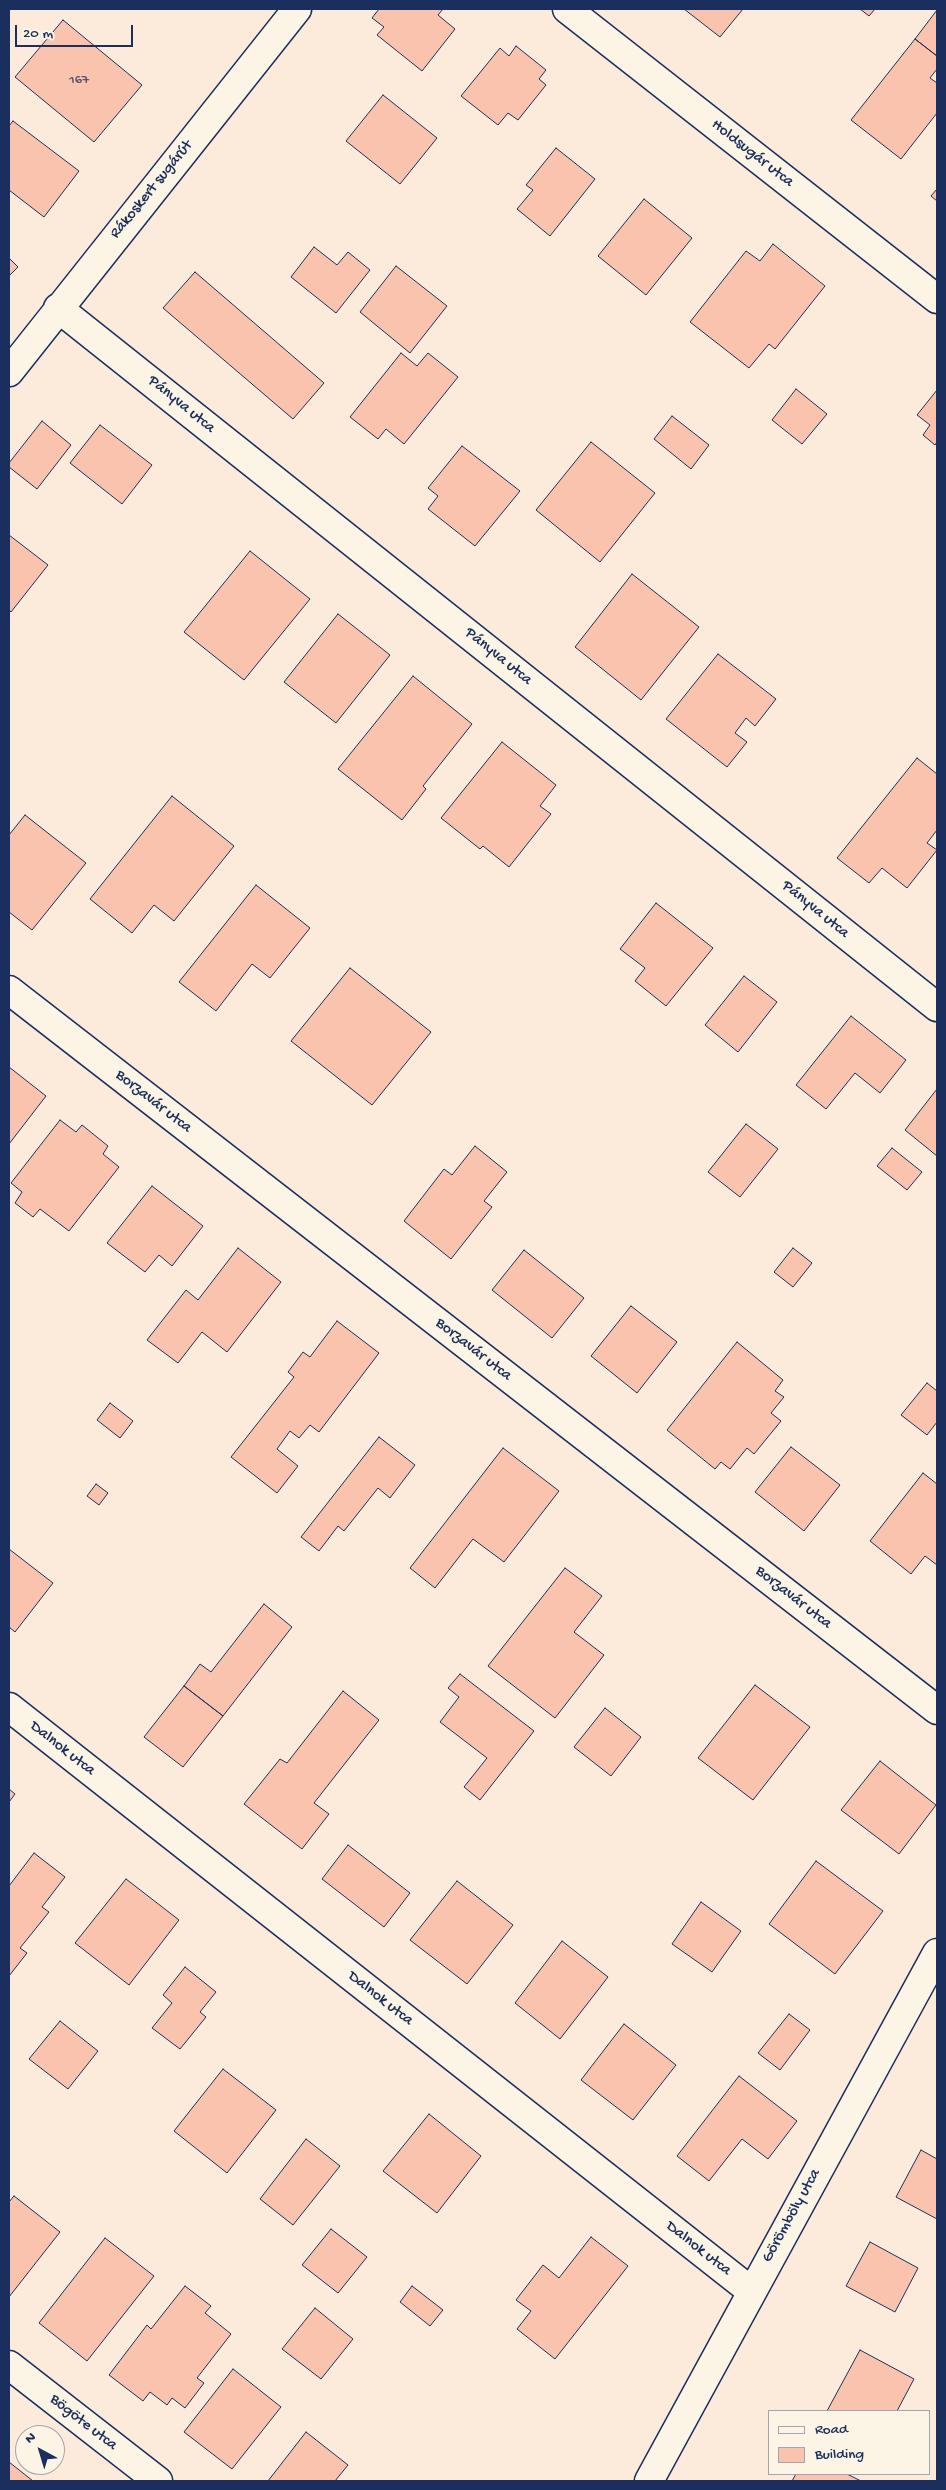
<!DOCTYPE html>
<meta charset="utf-8">
<style>
body{margin:0}
#map{position:relative;width:946px;height:2490px;overflow:hidden;background:#fcebda;font-family:"Gochi Hand",sans-serif}
canvas{display:block}
.frame{position:absolute;inset:0;border:10px solid #1b2f5e;pointer-events:none}
.legend{position:absolute;left:768px;top:2410px;width:162px;height:65px;box-sizing:border-box;background:#fcf5e5;border:1px solid #a2a6af;margin:0;padding:6px 9px;list-style:none;font-size:15px;color:#1b2f5e}
.legend li{display:flex;align-items:center;gap:10px;height:25px}
.legend b{width:25px;border:1px solid #a2a6af}
.north{position:absolute;left:15px;top:2425px;width:50px;height:50px;box-sizing:border-box;background:#fcf5e5;border:1px solid #a2a6af;border-radius:50%;rotate:321deg;font-size:14px;font-weight:700;line-height:20px;text-align:center;color:#1b2f5e}
.north::after{content:'';display:block;margin:auto;width:18px;height:22px;background:#1b2f5e;clip-path:polygon(50% 0,100% 100%,50% 72%,0 100%)}
.scale{position:absolute;left:15px;top:25px;width:118px;height:22px;box-sizing:border-box;border:2px solid #1b2f5e;border-top:0;padding-left:6px;font-size:15px;line-height:18px;white-space:nowrap;color:#1b2f5e;-webkit-text-stroke:4px #fcf5e5;paint-order:stroke}
</style>
<div id="map">
<canvas width="946" height="2490"></canvas>
<div class="frame"></div>
<ul class="legend">
<li><b style="height:6px;background:#fcf5e5"></b>Road</li>
<li><b style="height:14px;background:#fac3ae"></b>Building</li>
</ul>
<div class="north">N</div>
<div class="scale">20 m</div>
</div>
<script>
const c = document.querySelector('canvas').getContext('2d');
c.lineJoin = 'round';
function paint(path, color) { c.fillStyle = color; c.fill(path, 'evenodd'); }
const poly = rows => new Path2D(rows.map(r => 'M' + r).join(''));
function strokePath(path, color, width, dash) { c.strokeStyle = color; c.lineWidth = width; c.lineCap = dash ? 'butt' : 'round'; c.setLineDash(dash || []); c.stroke(path); }
function write(font, color, halo, rows, align = 'center') {
  c.font = font + ' "Gochi Hand",sans-serif'; c.lineWidth = 4.5; c.setLineDash([]); c.textBaseline = 'middle'; c.strokeStyle = halo; c.fillStyle = color; for (const [text, x, y, turn = 0] of rows) {
    c.save(); c.translate(x, y); c.rotate((+turn || 0) * Math.PI / 180); c.textAlign = isNaN(turn) ? turn : align; if (halo) c.strokeText(text, 0, 0); c.fillText(text, 0, 0); c.restore();
  }
}
const building = poly([
 [379,9,443,9,438,15,455,29,422,71,377,35,384,27,372,18,379,9],
 [684,9,743,9,720,37,684,9],
 [860,9,875,9,869,16,860,9],
 [937,10,937,56,915,39,937,10],
 [63,20,142,85,94,142,15,77,63,20],
 [915,39,937,56,937,69,930,78,937,83,937,113,901,159,851,120,915,39],
 [516,46,546,70,539,79,546,85,518,120,508,113,498,125,461,96,500,48,509,56,516,46],
 [383,95,437,138,400,184,346,141,383,95],
 [13,121,79,171,44,217,9,190,9,126,13,121],
 [556,148,595,179,550,236,517,209,533,190,526,185,556,148],
 [937,189,937,201,931,196,937,189],
 [644,199,692,238,646,295,598,256,644,199],
 [773,244,825,286,775,349,769,344,749,368,690,322,746,251,760,261,773,244],
 [314,247,337,265,348,252,370,270,336,313,291,277,314,247],
 [9,258,18,267,9,276,9,258],
 [396,266,447,306,410,353,360,312,396,266],
 [195,272,324,383,293,419,163,308,195,272],
 [401,353,417,366,428,353,458,377,404,444,386,429,378,439,350,417,401,353],
 [796,389,827,414,802,444,772,420,796,389],
 [937,390,937,442,935,445,923,435,930,425,917,415,937,390],
 [672,416,709,445,691,469,654,439,672,416],
 [42,421,71,445,37,489,9,467,9,463,42,421],
 [100,425,152,465,122,504,70,463,100,425],
 [591,442,655,493,600,562,536,510,591,442],
 [462,446,520,491,475,546,428,509,438,496,428,488,462,446],
 [9,535,48,565,11,612,9,610,9,535],
 [250,551,310,599,244,680,184,632,250,551],
 [632,574,699,627,641,700,575,647,632,574],
 [338,614,390,655,336,723,284,682,338,614],
 [718,654,776,699,755,726,746,718,735,733,747,742,727,767,666,719,718,654],
 [413,676,472,724,423,786,426,789,402,820,338,769,413,676],
 [502,742,556,785,540,806,551,814,509,867,483,846,480,849,441,818,502,742],
 [917,758,937,774,937,830,927,843,937,850,907,888,882,868,869,883,837,858,917,758],
 [172,796,234,846,174,921,154,905,132,933,90,899,172,796],
 [25,815,86,863,32,930,9,912,9,835,25,815],
 [256,885,310,928,270,978,252,964,216,1011,179,982,256,885],
 [656,903,713,948,666,1006,635,981,645,968,620,949,656,903],
 [350,968,431,1032,372,1105,291,1041,350,968],
 [744,976,777,1002,738,1052,705,1025,744,976],
 [851,1016,906,1060,880,1093,855,1073,826,1109,796,1085,851,1016],
 [9,1067,46,1096,9,1144,9,1067],
 [937,1089,937,1156,905,1130,937,1089],
 [60,1120,76,1132,82,1125,108,1146,103,1154,119,1167,69,1231,40,1209,33,1217,15,1203,22,1192,11,1183,60,1120],
 [746,1124,778,1149,740,1197,708,1172,746,1124],
 [475,1146,507,1172,484,1201,492,1207,451,1259,404,1221,444,1169,452,1175,475,1146],
 [892,1148,922,1172,907,1190,877,1166,892,1148],
 [152,1186,203,1226,172,1266,159,1255,145,1272,107,1243,152,1186],
 [238,1248,281,1282,227,1352,202,1332,178,1363,147,1340,186,1290,198,1300,238,1248],
 [793,1248,812,1263,793,1287,774,1272,793,1248],
 [524,1250,584,1298,552,1338,492,1290,524,1250],
 [631,1306,677,1342,637,1393,591,1356,631,1306],
 [337,1321,379,1353,319,1432,310,1425,299,1438,290,1431,277,1449,298,1466,277,1493,231,1457,294,1377,288,1372,303,1352,310,1357,337,1321],
 [737,1342,783,1380,775,1391,784,1397,771,1413,781,1421,754,1454,747,1448,730,1469,721,1462,715,1469,667,1430,737,1342],
 [927,1383,937,1391,937,1422,927,1435,901,1415,927,1383],
 [110,1403,133,1421,120,1438,97,1420,110,1403],
 [379,1437,415,1465,390,1498,378,1488,344,1531,338,1526,319,1551,301,1537,379,1437],
 [791,1447,840,1485,804,1531,755,1492,791,1447],
 [503,1448,559,1491,504,1562,473,1539,435,1588,410,1568,503,1448],
 [923,1473,937,1484,937,1565,925,1556,911,1574,870,1541,923,1473],
 [96,1484,108,1493,99,1505,87,1496,96,1484],
 [9,1549,53,1583,15,1632,9,1627,9,1549],
 [565,1568,602,1596,574,1632,604,1655,555,1718,488,1666,565,1568],
 [264,1604,292,1627,223,1716,184,1686,200,1664,211,1672,264,1604],
 [460,1674,534,1731,480,1800,464,1787,487,1758,440,1722,459,1697,448,1688,460,1674],
 [755,1685,810,1727,753,1800,698,1758,755,1685],
 [184,1686,223,1716,183,1767,144,1737,184,1686],
 [343,1691,379,1720,314,1803,329,1814,302,1849,244,1804,280,1759,287,1763,343,1691],
 [605,1708,641,1737,611,1776,574,1747,605,1708],
 [880,1761,936,1805,899,1854,841,1810,880,1761],
 [9,1789,15,1794,9,1802,9,1789],
 [348,1845,410,1893,384,1927,322,1879,348,1845],
 [34,1853,65,1877,42,1907,49,1912,20,1948,27,1953,9,1976,9,1886,34,1853],
 [816,1861,883,1911,835,1974,769,1924,816,1861],
 [126,1879,179,1920,129,1985,75,1943,126,1879],
 [457,1881,513,1925,467,1984,410,1940,457,1881],
 [701,1902,741,1931,712,1972,672,1944,701,1902],
 [562,1941,608,1977,560,2039,515,2003,562,1941],
 [185,1967,216,1992,200,2012,206,2017,180,2049,152,2028,172,2003,163,1995,185,1967],
 [789,2014,810,2030,780,2070,758,2053,789,2014],
 [60,2021,98,2051,68,2089,29,2059,60,2021],
 [624,2024,676,2065,633,2120,581,2080,624,2024],
 [223,2069,276,2110,227,2173,174,2131,223,2069],
 [739,2076,797,2121,768,2159,742,2139,709,2181,677,2156,739,2076],
 [429,2114,481,2156,437,2213,383,2171,429,2114],
 [306,2139,340,2166,293,2225,260,2199,306,2139],
 [921,2150,937,2159,937,2219,896,2197,921,2150],
 [14,2196,60,2232,9,2297,9,2202,14,2196],
 [331,2229,367,2257,338,2293,302,2265,331,2229],
 [591,2237,628,2266,555,2359,517,2329,531,2311,516,2300,543,2265,559,2278,591,2237],
 [105,2238,154,2276,87,2361,39,2323,105,2238],
 [870,2242,918,2268,895,2312,846,2286,870,2242],
 [185,2286,211,2306,205,2313,231,2334,197,2378,204,2383,185,2408,172,2398,167,2405,150,2392,143,2401,109,2375,147,2325,151,2329,185,2286],
 [412,2286,443,2310,430,2326,400,2302,412,2286],
 [315,2308,353,2339,321,2379,282,2349,315,2308],
 [860,2350,914,2379,897,2411,827,2411,860,2350],
 [233,2369,281,2407,232,2469,184,2432,233,2369],
 [306,2432,348,2465,335,2481,268,2481,306,2432],
 [9,2462,33,2481,9,2481,9,2462],
 [796,2474,847,2474,861,2481,792,2481,796,2474]
]);
const street = poly([
 [567,9,937,299],
 [58,308,937,1007],
 [9,372,297,9],
 [9,990,937,1710],
 [9,1707,751,2291],
 [9,2365,158,2481],
 [649,2481,937,1953]
]);
const numberNames = [
 ["167",79,81]
];
const streetNames = [
 ["Holdsugár utca",752,154,38],
 ["Rákoskert sugárút",152,190,-51],
 ["Pányva utca",181,405,39],
 ["Pányva utca",498,657,39],
 ["Pányva utca",815,910,39],
 ["Borzavár utca",153,1102,38],
 ["Borzavár utca",473,1350,38],
 ["Borzavár utca",793,1598,38],
 ["Dalnok utca",62,1749,38],
 ["Dalnok utca",380,1999,38],
 ["Görömböly utca",792,2216,-61],
 ["Dalnok utca",698,2249,38],
 ["Bögöte utca",83,2423,38]
];
paint(building, '#fac3ae');
strokePath(building, '#1b2f5e', 1);
strokePath(street, '#1b2f5e', 31);
strokePath(street, '#fcf5e5', 28);
write('14px', '#535472', null, numberNames);
write('16px', '#1b2f5e', '#fcf5e5', streetNames);
</script>
